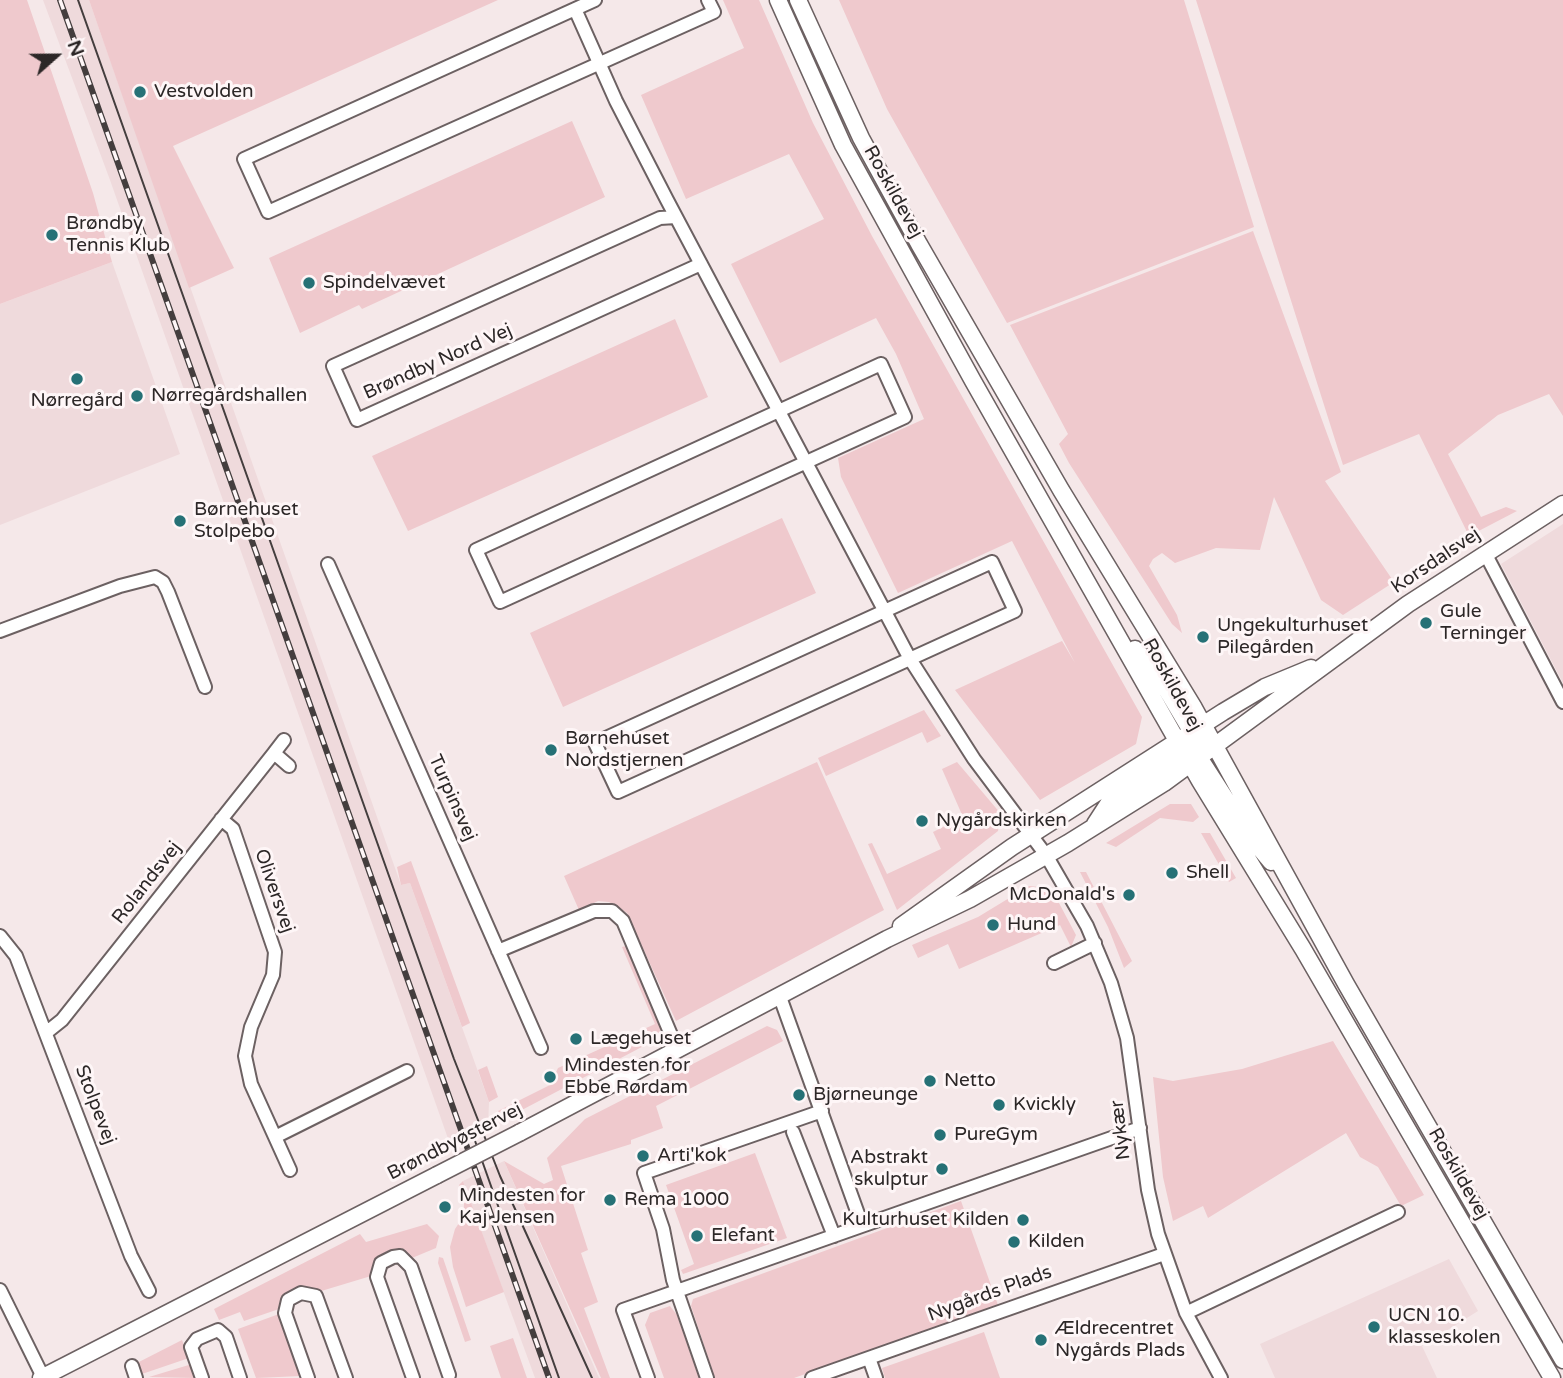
<!DOCTYPE html>
<meta charset="utf-8">
<style>
body{margin:0}
#map{position:relative;width:1563px;height:1378px;overflow:hidden;background:#f5e8e9;font-family:"Varela Round",sans-serif}
canvas{display:block}
.north{position:absolute;left:21px;top:21px;width:70px;height:70px;-webkit-text-stroke:5px #fef6f7;paint-order:stroke;rotate:69deg;font-size:19px;font-weight:700;line-height:28px;text-align:center;color:#2c2727}
.north::after{content:'';display:block;margin:auto;width:24px;height:32px;background:#2c2727;clip-path:polygon(50% 0,100% 100%,50% 72%,0 100%)}
</style>
<div id="map">
<canvas width="1563" height="1378"></canvas>
<div class="north">N</div>
</div>
<script>
const c = document.querySelector('canvas').getContext('2d');
c.lineJoin = 'round';
function paint(path, color) { c.fillStyle = color; c.fill(path, 'evenodd'); }
const poly = rows => new Path2D(rows.map(r => 'M' + r).join(''));
function strokePath(path, color, width, dash) { c.strokeStyle = color; c.lineWidth = width; c.lineCap = dash ? 'butt' : 'round'; c.setLineDash(dash || []); c.stroke(path); }
function write(font, color, halo, rows, align = 'center') {
  c.font = font + ' "Varela Round",sans-serif'; c.lineWidth = 6; c.setLineDash([]); c.textBaseline = 'middle'; c.strokeStyle = halo; c.fillStyle = color; for (const [text, x, y, turn = 0] of rows) {
    c.save(); c.translate(x, y); c.rotate((+turn || 0) * Math.PI / 180); c.textAlign = isNaN(turn) ? turn : align; if (halo) c.strokeText(text, 0, 0); c.fillText(text, 0, 0); c.restore();
  }
}
const built = poly([
 [43,0,89,0,401,885,410,883,489,1102,488,1128,451,1147,110,180],
 [112,262,180,454,0,525,0,304],
 [1563,524,1563,683,1501,564],
 [504,1161,599,1378,535,1378,463,1181],
 [1449,1259,1478,1311,1422,1346,1437,1378,1275,1378,1260,1344]
]);
const green = poly([
 [0,0,27,0,93,193,112,262,0,304],
 [89,0,498,0,173,146,234,268,189,288],
 [723,0,759,0,813,123,872,236,1142,717,1136,744,1040,800,955,690,1062,641,1075,663,1012,541,898,593,841,477,838,458,924,419,896,354,876,318,780,363,731,264,824,219,789,154,686,199,641,95,744,48],
 [839,0,1184,0,1254,227,1007,323,887,109],
 [1196,0,1563,0,1563,416,1549,394,1498,415,1448,454,1481,517,1506,507,1517,511,1469,536,1419,434,1343,465],
 [572,121,605,197,362,309,359,305,300,333,269,258],
 [1253,231,1341,472,1325,481,1394,582,1343,615,1321,600,1274,497,1260,550,1216,548,1175,563,1162,553,1153,559,1149,566,1177,615,1182,633,1172,624,1069,463,1059,444,1068,434,1010,325],
 [675,319,708,397,408,531,372,456],
 [782,518,816,593,563,707,530,633],
 [924,710,941,736,927,743,922,732,826,776,818,758],
 [817,762,884,910,676,1021,627,913,609,902,598,901,579,910,564,876],
 [957,762,1001,814,998,831,897,910,868,844,872,843,887,874,941,849,933,832,963,817,942,769],
 [1170,804,1191,804,1199,817,1193,822,1160,818,1116,847,1106,843],
 [1201,833,1210,833,1236,878,1229,882],
 [411,861,470,1023,462,1027,410,883,401,885,397,867],
 [1080,872,1086,872,1132,961,1124,968,1108,927],
 [1029,886,1051,888,1076,935,1071,947,1060,925,959,969,948,944,918,958,912,945,978,917],
 [626,946,661,1028,657,1039,499,1122,498,1111,550,1085,558,1068,655,1024,622,947],
 [767,1026,777,1030,783,1041,656,1106,663,1128,631,1140,631,1144,561,1166,588,1250,581,1253,598,1302,584,1308,610,1378,601,1378,504,1161,544,1184,553,1180,547,1158,585,1119],
 [1333,1041,1424,1195,1401,1206,1378,1167,1360,1157,1346,1133,1208,1218,1203,1206,1173,1221,1163,1177,1153,1077,1173,1081,1242,1069],
 [487,1066,498,1097,489,1102,478,1070],
 [755,1153,787,1238,683,1274,681,1270,694,1264,666,1185],
 [463,1181,504,1292,466,1307,453,1267,450,1247,455,1229,463,1217,464,1204,459,1185],
 [961,1201,998,1305,794,1378,715,1378,691,1306,693,1299],
 [427,1224,439,1236,436,1248,412,1258,404,1252,374,1267,371,1276,318,1292,298,1289,281,1299,279,1309,244,1321,240,1312,219,1320,214,1309,360,1234,366,1242],
 [439,1257,443,1258,471,1340,465,1342,438,1263],
 [670,1306,677,1315,699,1378,664,1378,645,1325,650,1313],
 [279,1314,301,1376,256,1378,238,1329],
 [984,1332,1000,1378,885,1378,882,1368],
 [513,1338,527,1378,501,1378,490,1346],
 [182,1340,189,1358,139,1375,135,1364],
 [192,1364,196,1378,149,1377]
]);
const street = poly([
 [595,0,244,159,268,212,714,12,708,0],
 [575,9,616,101,667,200,910,659,974,759,1046,855,1087,926,1111,983,1127,1038,1148,1190,1158,1234,1186,1313,1221,1378],
 [676,217,660,218,333,366,357,420,701,264],
 [881,364,905,417,500,602,476,550,881,364],
 [1485,553,1563,702],
 [992,562,1015,611,618,792,595,743,992,562],
 [328,564,541,1048],
 [0,631,120,586,155,577,163,582,168,592,205,687],
 [274,753,284,740],
 [221,819,233,829,275,952,273,975,251,1027,245,1056,251,1084,290,1170],
 [0,936,16,956,131,1256,149,1291],
 [498,951,594,911,612,911,623,921,677,1049],
 [1054,963,1095,943],
 [780,997,862,1225],
 [47,1032,62,1020,274,753,289,766],
 [793,1132,834,1236],
 [275,1137,407,1071],
 [0,1290,43,1377],
 [1186,1313,1398,1212],
 [869,1358,876,1378],
 [132,1366,136,1378],
 [202,1378,191,1347,197,1339,218,1330,226,1337,240,1378],
 [308,1378,285,1313,288,1300,301,1293,316,1296,346,1378],
 [413,1378,377,1277,381,1263,393,1257,400,1256,411,1267,449,1375],
 [648,1378,623,1310,1140,1128],
 [707,1378,673,1280,663,1229,644,1173,822,1111],
 [812,1378,1164,1254]
]);
const secondary = poly([
 [778,0,843,145,973,381,1200,781,1303,949,1552,1378],
 [798,0,861,138,919,244,1061,490,1194,708,1346,984,1563,1360],
 [1135,649,1156,672,1197,741],
 [1195,751,1251,838,1271,862],
 [1095,824,1108,804,1192,748],
 [901,926,1012,847,1223,712,1265,687,1311,668],
 [519,1133,887,939,970,899,1068,843,1164,783,1408,604,1563,504],
 [41,1378,437,1175]
]);
const tram = poly([
 [78,0,454,1059,500,1176,592,1378],
 [474,1138,559,1378]
]);
const rail = poly([
 [60,0,549,1378]
]);
const secondaryBridge = poly([
 [437,1175,519,1133]
]);
const markers = [
 [140,92,7,"#267176"],
 [52,235,7,"#267176"],
 [309,283,7,"#267176"],
 [77,379,7,"#267176"],
 [137,396,7,"#267176"],
 [180,521,7,"#267176"],
 [1426,623,7,"#267176"],
 [1203,637,7,"#267176"],
 [551,750,7,"#267176"],
 [922,821,7,"#267176"],
 [1172,873,7,"#267176"],
 [1129,895,7,"#267176"],
 [993,925,7,"#267176"],
 [576,1039,7,"#267176"],
 [550,1077,7,"#267176"],
 [930,1081,7,"#267176"],
 [799,1095,7,"#267176"],
 [999,1105,7,"#267176"],
 [940,1135,7,"#267176"],
 [643,1156,7,"#267176"],
 [942,1169,7,"#267176"],
 [610,1200,7,"#267176"],
 [445,1207,7,"#267176"],
 [1023,1220,7,"#267176"],
 [697,1236,7,"#267176"],
 [1014,1242,7,"#267176"],
 [1374,1327,7,"#267176"],
 [1041,1340,7,"#267176"]
];
const poiNames = [
 ["Vestvolden",154,92],
 ["Brøndby",66,224],
 ["Tennis Klub",66,246],
 ["Spindelvævet",323,283],
 ["Nørregårdshallen",151,396],
 ["Nørregård",77,401,"center"],
 ["Børnehuset",194,510],
 ["Stolpebo",194,532],
 ["Gule",1440,612],
 ["Terninger",1440,634],
 ["Ungekulturhuset",1217,626],
 ["Pilegården",1217,648],
 ["Børnehuset",565,739],
 ["Nordstjernen",565,761],
 ["Nygårdskirken",936,821],
 ["Shell",1186,873],
 ["McDonald's",1115,895,"right"],
 ["Hund",1007,925],
 ["Lægehuset",590,1039],
 ["Mindesten for",564,1066],
 ["Ebbe Rørdam",564,1088],
 ["Netto",944,1081],
 ["Bjørneunge",813,1095],
 ["Kvickly",1013,1105],
 ["PureGym",954,1135],
 ["Arti'kok",657,1156],
 ["Abstrakt",928,1158,"right"],
 ["skulptur",928,1180,"right"],
 ["Mindesten for",459,1196],
 ["Kaj Jensen",459,1218],
 ["Rema 1000",624,1200],
 ["Kulturhuset Kilden",1009,1220,"right"],
 ["Elefant",711,1236],
 ["Kilden",1028,1242],
 ["UCN 10.",1388,1316],
 ["klasseskolen",1388,1338],
 ["Ældrecentret",1055,1329],
 ["Nygårds Plads",1055,1351]
];
const streetNames = [
 ["Roskildevej",893,192,61],
 ["Brøndby Nord Vej",438,362,-24],
 ["Korsdalsvej",1436,561,-34],
 ["Roskildevej",1172,685,61],
 ["Turpinsvej",452,798,66],
 ["Rolandsvej",147,883,-52],
 ["Oliversvej",274,891,71],
 ["Stolpevej",95,1105,69],
 ["Nykær",1121,1130,-97],
 ["Brøndbyøstervej",455,1142,-27],
 ["Roskildevej",1458,1174,60],
 ["Nygårds Plads",990,1294,-20]
];
paint(built, '#efdadc');
paint(green, '#efc9cd');
strokePath(street, '#6c6162', 16);
strokePath(secondary, '#6c6162', 19);
strokePath(street, '#fff', 12);
strokePath(secondary, '#fff', 16);
strokePath(tram, '#443e3e', 2);
strokePath(rail, '#443e3e', 6);
strokePath(rail, '#fef6f7', 3.5, [10]);
strokePath(secondaryBridge, '#6c6162', 19, []);
strokePath(secondaryBridge, '#fff', 16);
for (const [x, y, r, color] of markers) { const dot = new Path2D(); dot.arc(x, y, r, 0, 2 * Math.PI); c.fillStyle = color; c.fill(dot); strokePath(dot, '#fef6f7', 2.5); }
write('19px', '#2c2727', '#fef6f7', poiNames, 'left');
write('19px', '#2c2727', '#fef6f7', streetNames);
</script>
